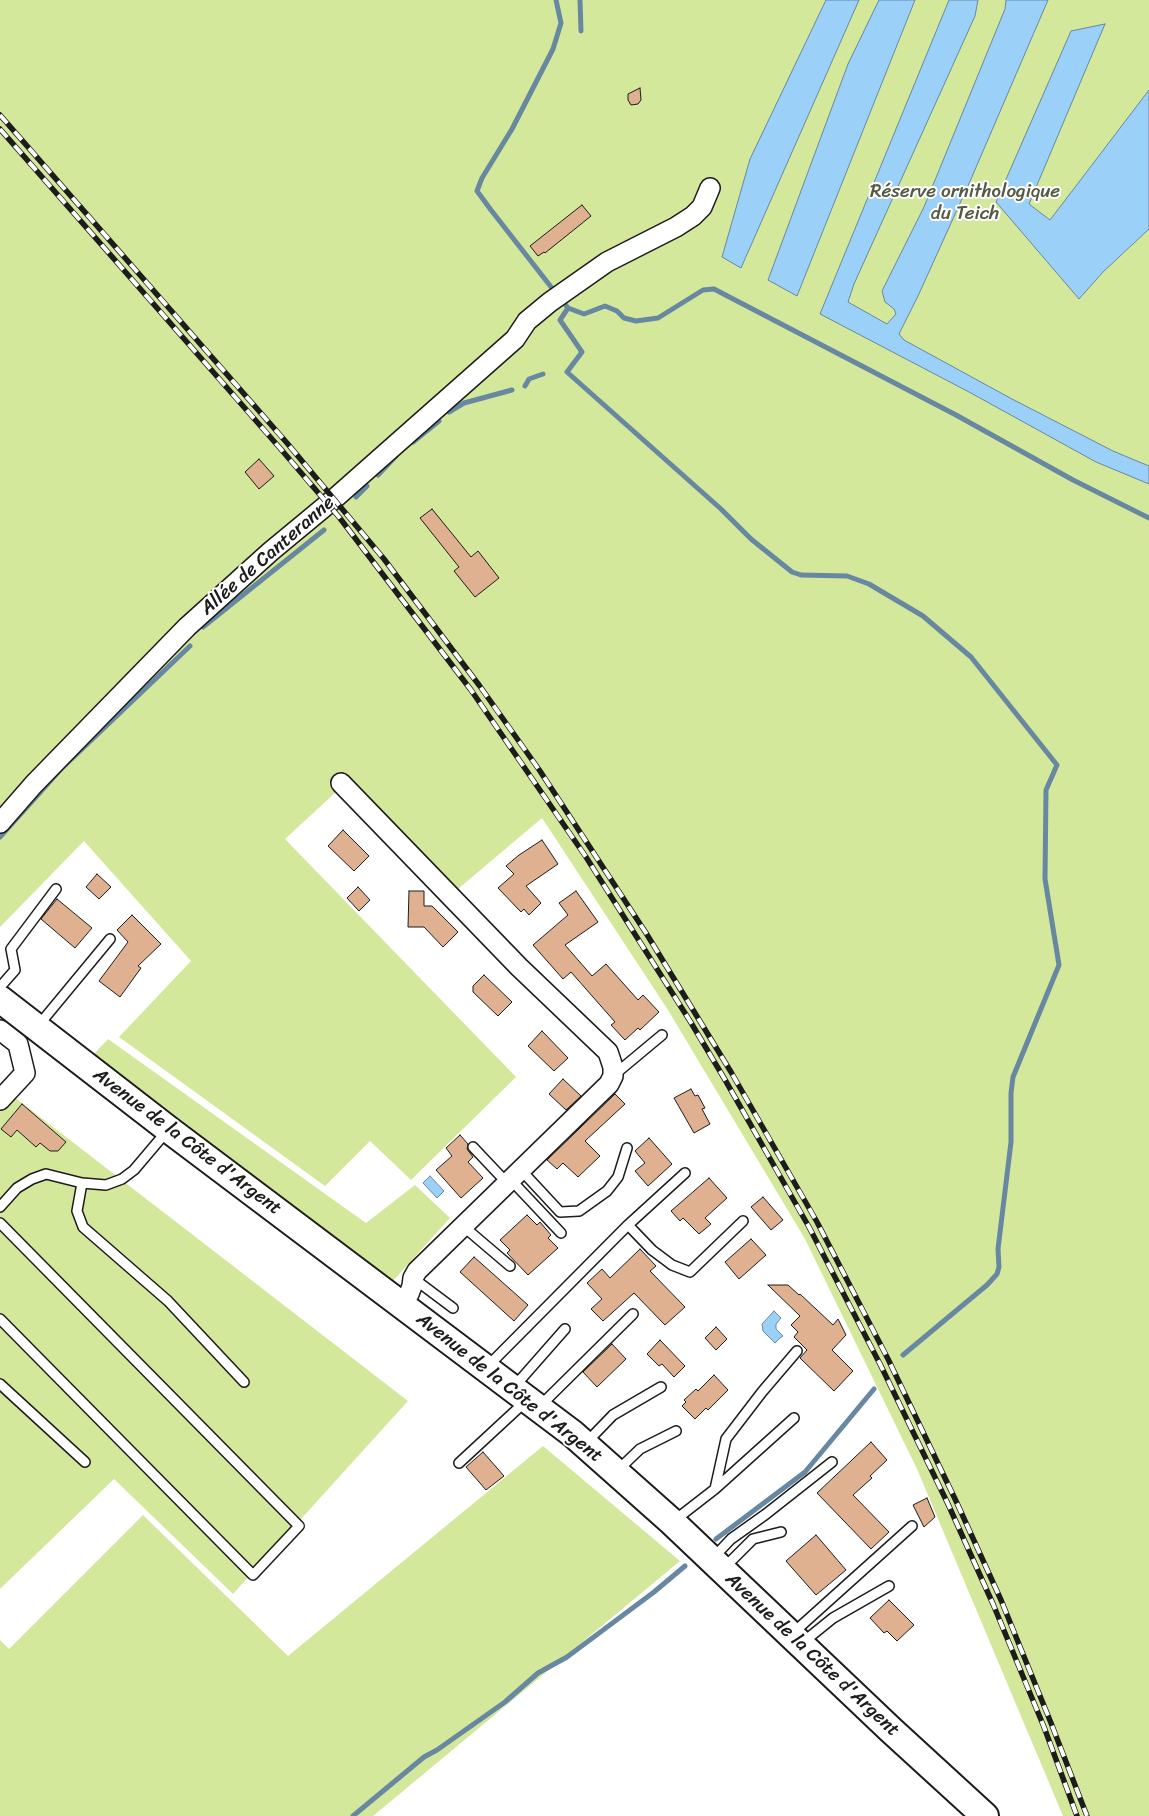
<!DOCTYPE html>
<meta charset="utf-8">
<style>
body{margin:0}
canvas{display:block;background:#fff}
</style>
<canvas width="1149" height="1816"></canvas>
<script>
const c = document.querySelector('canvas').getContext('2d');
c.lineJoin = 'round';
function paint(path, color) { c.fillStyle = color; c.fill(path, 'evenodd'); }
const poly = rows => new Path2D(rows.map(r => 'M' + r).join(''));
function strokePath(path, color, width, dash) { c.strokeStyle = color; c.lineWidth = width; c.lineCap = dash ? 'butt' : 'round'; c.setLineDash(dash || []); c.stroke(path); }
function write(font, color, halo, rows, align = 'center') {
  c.font = font + ' Sriracha,sans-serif'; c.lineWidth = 4; c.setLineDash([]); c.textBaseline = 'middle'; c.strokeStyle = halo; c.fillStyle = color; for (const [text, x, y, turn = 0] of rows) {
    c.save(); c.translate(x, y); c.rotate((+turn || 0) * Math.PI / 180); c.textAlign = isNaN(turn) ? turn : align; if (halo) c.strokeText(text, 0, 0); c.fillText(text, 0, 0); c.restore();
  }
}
const green = poly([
 [0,0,1149,0,1149,1816,1063,1816,917,1469,805,1239,668,1010,542,818,445,900,336,792,285,839,516,1077,411,1180,370,1141,325,1186,119,1037,191,961,84,841,0,927],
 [108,1039,366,1223,415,1185,450,1218,393,1281,94,1054],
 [0,1086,408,1401,233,1594,114,1479,0,1589],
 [543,1446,680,1561,373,1816,0,1816,0,1640,9,1649,143,1515,288,1656]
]);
const water = poly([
 [826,0,859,0,741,268,722,257,750,159,826,0],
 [879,0,915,0,797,296,768,280,848,64,879,0],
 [949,0,978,0,975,16,854,284,848,302,887,324,896,314,894,309,885,302,882,291,924,207,1005,9,1006,0,1048,0,971,179,918,296,899,334,904,340,1012,399,1113,451,1149,466,1149,484,1096,462,969,392,820,314,949,0],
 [1105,24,1029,204,1050,220,1149,90,1149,229,1103,272,1079,299,996,202,1071,31,1105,24],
 [430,1176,444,1191,437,1198,423,1183,430,1176],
 [774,1311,781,1318,776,1324,776,1329,783,1336,780,1338,775,1343,763,1331,762,1324,774,1311]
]);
const stream = poly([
 [580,0,581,31],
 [555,292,491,210,477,191,482,178,512,129,553,49,561,23,556,0],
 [561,299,568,308,584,314,605,306,617,311,624,318,636,321,658,318,703,290,714,289,956,415,1073,480,1149,518],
 [568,308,560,320,582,352,567,372,721,509,751,539,792,572,801,575,847,576,869,584,923,616,971,657,1057,765,1046,790,1045,879,1059,965,1013,1077,1011,1093,1011,1142,998,1249,999,1267,997,1274,987,1285,903,1355],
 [525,386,529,379,543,374],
 [449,412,464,403,512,390],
 [413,442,439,421],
 [378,475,396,456],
 [356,497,367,486],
 [203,627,324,530],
 [0,837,61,769,190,646],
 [716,1539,805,1472,874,1389],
 [353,1816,424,1757,437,1750,505,1702,538,1673,567,1657,654,1592,685,1566]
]);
const building = poly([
 [640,88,641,100,638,104,631,105,628,100,628,94,640,88],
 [582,205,591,216,545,253,544,252,538,256,530,246,582,205],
 [259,459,274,476,259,489,245,472,259,459],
 [432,509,471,557,478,551,499,578,475,597,454,571,459,567,420,518,432,509],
 [343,830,369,856,354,871,328,846,343,830],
 [542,840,558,864,526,886,541,903,529,915,524,909,521,912,498,888,514,874,506,866,519,855,542,840],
 [97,874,111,887,99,899,86,887,97,874],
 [358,887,370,900,359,911,347,898,358,887],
 [409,891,424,891,424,906,432,906,458,932,443,947,424,927,408,927,409,891],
 [576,891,598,922,565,945,592,976,606,964,638,1000,643,995,659,1012,640,1030,638,1028,625,1040,611,1025,615,1022,571,972,563,979,533,945,568,915,559,903,576,891],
 [57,899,92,928,75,948,41,919,57,899],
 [132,915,161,944,138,966,141,968,120,997,99,981,128,942,117,930,132,915],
 [484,975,512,1002,498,1016,473,992,473,986,484,975],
 [542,1031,568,1058,554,1071,528,1046,542,1031],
 [563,1079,581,1096,566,1110,549,1094,563,1079],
 [691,1089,695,1096,698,1095,705,1108,702,1109,710,1124,694,1133,674,1098,691,1089],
 [615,1094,625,1104,585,1141,600,1156,578,1177,563,1163,557,1169,547,1160,615,1094],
 [22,1104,66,1142,58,1151,50,1151,40,1143,36,1147,17,1130,11,1137,1,1129,22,1104],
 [460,1135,468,1144,467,1149,473,1157,468,1162,483,1178,461,1198,436,1170,452,1156,446,1148,460,1135],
 [649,1138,672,1164,648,1186,635,1171,645,1163,635,1151,649,1138],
 [709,1178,727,1198,705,1218,711,1224,699,1234,683,1218,680,1221,671,1211,709,1178],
 [763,1197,783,1220,771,1230,751,1207,763,1197],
 [527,1215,537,1225,540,1222,551,1235,548,1238,558,1248,528,1275,507,1253,510,1250,500,1240,527,1215],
 [751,1239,766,1255,739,1279,725,1262,751,1239],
 [640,1249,656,1266,650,1271,685,1307,665,1325,634,1293,603,1321,591,1309,602,1299,587,1283,602,1269,610,1278,640,1249],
 [474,1257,528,1305,514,1321,460,1272,474,1257],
 [768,1285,788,1285,799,1295,800,1294,833,1325,838,1319,846,1335,832,1350,853,1371,834,1391,800,1358,807,1350,794,1337,798,1332,791,1325,800,1316,768,1285],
 [716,1327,727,1339,716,1350,705,1338,716,1327],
 [660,1340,685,1366,674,1377,662,1364,659,1366,647,1354,660,1340],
 [612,1344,626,1359,597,1387,583,1372,612,1344],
 [714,1375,728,1390,708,1410,706,1408,695,1419,682,1406,686,1402,684,1400,696,1389,698,1391,714,1375],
 [871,1442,887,1460,870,1476,872,1478,853,1495,889,1532,871,1549,817,1493,871,1442],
 [483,1452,504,1476,486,1490,466,1467,483,1452],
 [927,1498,935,1517,924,1527,913,1505,927,1498],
 [816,1535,846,1570,816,1595,786,1561,816,1535],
 [889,1600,914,1625,897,1641,887,1631,884,1633,870,1618,889,1600]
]);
const service = poly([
 [0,987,15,970,11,949,56,889],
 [38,1026,110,939],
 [614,1075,662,1035],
 [473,1147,507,1183],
 [521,1170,560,1212,579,1211,607,1191,618,1177,627,1148],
 [511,1180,561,1233],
 [82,1183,77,1211,83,1227,168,1301,244,1382],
 [0,1207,17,1188,32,1179,46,1174,82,1183,106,1185,122,1179,134,1170,167,1131],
 [0,1223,299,1526,253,1575,0,1319],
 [628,1225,652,1250,672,1265,690,1272,743,1221],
 [463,1226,510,1266],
 [413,1278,453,1308],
 [487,1367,628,1225,685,1173],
 [0,1384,85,1462],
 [514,1387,565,1329],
 [539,1407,633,1314],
 [586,1443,613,1415,661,1387],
 [459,1463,526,1401],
 [617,1471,640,1449,676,1431],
 [715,1489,726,1439,762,1392,797,1351],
 [675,1520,715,1489,794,1418],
 [714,1557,731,1539,766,1514,832,1462],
 [724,1568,753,1539,781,1532],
 [793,1633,912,1526],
 [802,1643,833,1618,889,1586]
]);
const minor = poly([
 [341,783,519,967,608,1052,613,1067,613,1076,609,1084,417,1271,413,1278,412,1286,409,1294,400,1304],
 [0,823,34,784,187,627,270,552,334,499,515,339,527,321,550,302,607,262,676,227,693,216,702,207,710,188],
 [0,1030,18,1044,25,1073,0,1100]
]);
const secondary = poly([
 [0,999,168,1129,573,1434,672,1522,891,1730,985,1816]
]);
const rail = poly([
 [0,115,287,443,384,559,479,685,540,771,646,933,731,1072,817,1222,888,1359,956,1501,1001,1600,1051,1723,1087,1816],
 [0,129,279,447,339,517,471,690,586,857,690,1021,724,1078,809,1227,881,1366,948,1504,993,1604,1044,1727,1077,1816]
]);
const parkNames = [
 ["Réserve ornithologique",965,192],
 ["du Teich",965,214]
];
const streetNames = [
 ["Allée de Canteranne",268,556,-41],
 ["Avenue de la Côte d'Argent",187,1142,37],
 ["Avenue de la Côte d'Argent",509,1388,38],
 ["Avenue de la Côte d'Argent",812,1655,43]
];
paint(green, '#d4e89c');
paint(water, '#9bd0f9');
strokePath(water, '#6888a1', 1);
strokePath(stream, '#6888a1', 5);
paint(building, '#e0b191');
strokePath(building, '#1c1c1c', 1);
strokePath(service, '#1c1c1c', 12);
strokePath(minor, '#1c1c1c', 22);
strokePath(secondary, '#1c1c1c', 30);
strokePath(service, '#fff', 9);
strokePath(minor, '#fff', 19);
strokePath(secondary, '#fff', 26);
strokePath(rail, '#1c1c1c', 5.5);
strokePath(rail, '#fff', 4, [11]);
write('19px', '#535942', '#fff', parkNames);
write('19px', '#1c1c1c', '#fff', streetNames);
</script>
